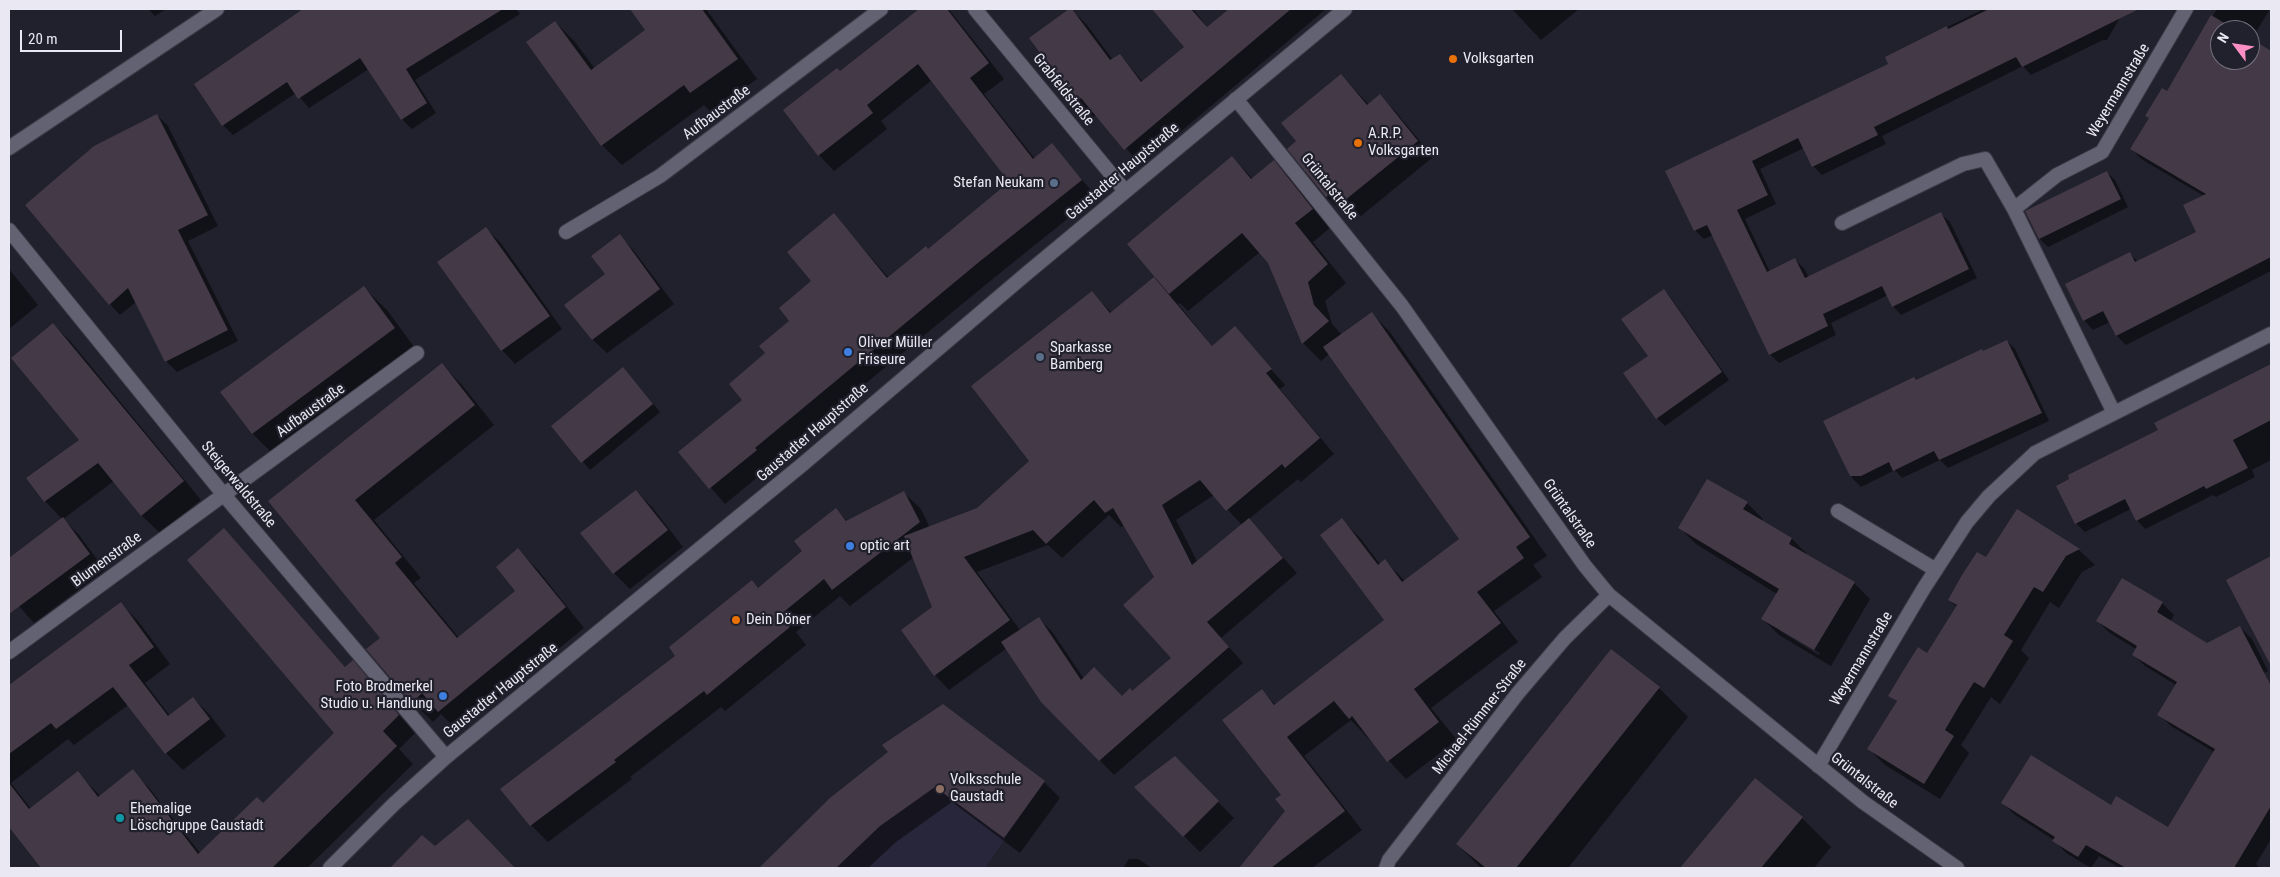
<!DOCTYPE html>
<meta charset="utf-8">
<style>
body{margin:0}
#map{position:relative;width:2280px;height:877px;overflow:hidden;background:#21202d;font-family:"Roboto Condensed",sans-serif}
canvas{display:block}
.frame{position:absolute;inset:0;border:10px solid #eae9f3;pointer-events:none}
.north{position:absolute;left:2210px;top:20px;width:50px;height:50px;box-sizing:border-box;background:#21202d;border:1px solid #71707c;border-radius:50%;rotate:301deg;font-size:14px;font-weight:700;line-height:20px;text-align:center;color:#eae9f3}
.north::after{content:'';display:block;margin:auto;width:18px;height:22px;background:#fb8fc4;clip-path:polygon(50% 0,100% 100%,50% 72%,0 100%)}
.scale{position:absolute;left:20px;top:30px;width:102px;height:22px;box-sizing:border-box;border:2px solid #eae9f3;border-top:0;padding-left:6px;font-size:15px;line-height:18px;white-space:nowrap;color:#eae9f3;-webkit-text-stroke:4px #21202d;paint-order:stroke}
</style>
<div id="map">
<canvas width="2280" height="877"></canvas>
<div class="frame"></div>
<div class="north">N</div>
<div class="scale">20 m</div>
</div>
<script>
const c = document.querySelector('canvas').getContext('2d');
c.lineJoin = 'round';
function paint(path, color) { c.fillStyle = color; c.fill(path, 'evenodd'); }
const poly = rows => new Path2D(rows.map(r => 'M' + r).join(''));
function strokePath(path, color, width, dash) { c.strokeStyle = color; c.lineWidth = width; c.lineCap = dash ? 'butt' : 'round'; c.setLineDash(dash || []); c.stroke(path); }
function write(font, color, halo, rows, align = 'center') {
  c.font = font + ' "Roboto Condensed",sans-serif'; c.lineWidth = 4.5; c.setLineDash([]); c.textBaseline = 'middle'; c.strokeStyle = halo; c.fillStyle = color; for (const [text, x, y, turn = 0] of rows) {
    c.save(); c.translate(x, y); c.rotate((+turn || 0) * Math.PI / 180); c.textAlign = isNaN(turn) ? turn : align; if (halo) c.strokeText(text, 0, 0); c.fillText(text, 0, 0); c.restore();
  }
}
const built = poly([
 [952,711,1045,781,985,868,760,868,830,798,888,752,882,745,930,713]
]);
const shadow = poly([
 [148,9,166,9,155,16],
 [306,9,516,9,520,14,415,80,436,113,412,129,402,119,369,69,309,108,296,93,233,135,223,125,283,23],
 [631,9,706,9,757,79,711,112,704,105,622,165,602,145,527,43,555,22,575,42,595,69,647,30],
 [921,9,948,9,951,12,1004,79,984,94,1035,159,1052,145,1096,196,995,277,769,463,771,466,725,504,680,452,744,400,766,353,791,321,812,281,834,215,889,278,928,250,1011,182,932,80,881,121,887,129,834,171,819,155,784,110,840,72],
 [1071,9,1087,25,1113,60,1120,55,1143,82,1185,47,1154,9,1193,9,1208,28,1231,9,1326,9,1141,165,1096,114,1093,117,1077,101,1031,39],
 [1512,9,1579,9,1541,40],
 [1984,9,2125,9,2107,40,2103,40,2031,75,2023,66,1882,136,1886,144,1822,175,1813,166,1804,148,1760,169,1776,204,1745,219,1770,272,1795,260,1804,268,1809,278,1941,214,1950,222,1977,278,1901,315,1893,306,1888,295,1831,323,1836,335,1779,363,1770,354,1713,235,1704,239,1695,230,1667,171,1890,65,1886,57],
 [2217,9,2270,9,2251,40,2271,52,2271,190,2244,173,2271,230,2271,271,2126,345,2117,336,2110,322,2093,330,2084,320,2130,254,2138,262,2197,233,2204,196,2141,159,2132,149],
 [2220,30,2250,30,2250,60,2220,60],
 [1341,75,1369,105,1380,96,1396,112,1433,157,1361,216,1351,206,1343,213,1327,197,1289,149,1298,142],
 [157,115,168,126,218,226,188,241,238,341,177,372,166,361,136,302,120,315,110,304],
 [1232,157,1253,179,1274,162,1292,180,1330,228,1313,242,1346,283,1325,301,1332,324,1342,335,1372,314,1390,332,1547,556,1533,565,1542,577,1494,611,1518,642,1431,708,1457,740,1406,779,1351,720,1304,756,1362,830,1312,868,1240,868,1286,811,1262,691,1276,705,1386,620,1342,520,1360,538,1380,564,1385,561,1405,581,1461,540,1329,354,1321,361,1303,343,1269,262,1260,252,1188,311,1180,303,1178,304,1213,347,1235,328,1285,385,1280,389,1334,454,1301,482,1298,479,1249,519,1297,573,1221,638,1243,663,1114,775,1042,701,1007,648,949,690,935,675,934,608,914,557,850,606,840,596,796,632,806,645,725,711,721,707,630,777,632,779,548,842,531,825,677,656,752,582,759,589,803,551,836,509,847,521,904,493,921,509,930,528,978,509,1031,461,1092,293,1112,313,1156,277],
 [1214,495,1242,525,1198,563,1176,520],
 [1109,515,1121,527,1124,525,1155,577,1173,658,1132,693,1122,698,1084,679,1053,633,1039,618,1020,630,977,572,1048,545,1062,558],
 [2107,172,2115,180,2128,207,2048,247,2040,239,2027,212],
 [486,229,500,242,562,329,515,364,502,350],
 [620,236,634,251,674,304,607,353,592,339,606,274],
 [9,269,38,305,9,329],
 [363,287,387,310,417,351,276,457,253,434,222,392],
 [1664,290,1671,298,1729,380,1665,426,1657,418,1649,356],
 [53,324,71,342,201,500,160,533,142,516,114,481,63,519,79,535,105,570,34,623,9,595,9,559,62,519,45,501,80,441],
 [2007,341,2015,349,2049,421,1948,468,1940,460,1902,478,1895,470,1861,487,1853,479,1825,422],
 [442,365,462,385,494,425,374,520,421,578,414,583,459,638,517,591,518,550,538,570,584,628,458,731,441,714,433,722,413,702,368,649,382,638,270,501],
 [2271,366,2271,460,2252,470,2255,477,2216,497,2213,495,2145,529,2137,520,2131,509,2085,532,2076,523,2159,431,2156,424],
 [623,368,660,412,590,470,553,426],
 [636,491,652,507,683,547,630,589,614,573],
 [1747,503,1763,519,1762,521,1792,539,1808,555,1854,583,1870,599,1831,666,1779,635,1763,619,1777,594,1696,544,1680,528],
 [1780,628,1820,653,1819,655,1780,631],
 [2017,511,2079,550,2095,565,2082,572,2059,608,2050,602,2021,650,2029,658,2000,704,1991,697,1961,745,1969,753,1940,799,1885,765,1869,749,1898,703,1890,695,1927,655,1957,607,1949,600,1987,559],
 [224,529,346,668,353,662,415,733,399,749,413,764,307,868,42,868,9,825,9,687,121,604,138,621,170,664,145,683,170,716,193,698,210,715,226,736,183,770,166,753,128,705,74,745,68,739,11,783,31,809,78,773,100,796,132,771,149,788,200,853,263,804,336,733],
 [2271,557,2271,640,2264,643,2227,580],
 [2162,603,2174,615,2170,622,2207,644,2240,627,2252,639,2268,671,2227,692,2271,719,2271,839,2256,864,2260,868,2120,868,2099,856,2091,868,2066,853,2054,840,2015,815,2003,803,2111,807,2168,829,2214,752,2171,726,2159,714,2176,685,2145,666,2133,654,2136,649,2110,633,2097,621],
 [1659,688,1688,717,1568,868,1481,868,1457,844],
 [890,752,1044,782,1060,798,1020,853,952,802,896,842,868,868,762,868],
 [1174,758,1234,818,1200,852,1136,788],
 [1755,780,1802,818,1831,847,1814,868,1682,868],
 [482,835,514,868,392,868,422,837,435,848],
 [1129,859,1138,859,1152,868,1123,868]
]);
const building = poly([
 [303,9,503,9,406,69,427,103,401,120,360,58,298,99,287,82,222,126,194,84],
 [630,9,702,9,738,59,690,93,684,85,601,146,526,42,555,21,591,70,645,30],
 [919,9,947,9,989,63,970,78,1033,159,1052,143,1082,180,979,262,755,448,757,450,709,489,678,452,742,400,729,384,765,353,759,346,789,321,779,308,811,281,787,252,834,213,887,278,926,246,928,249,1009,182,918,64,867,105,873,113,818,156,783,110,837,68,840,71],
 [1069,9,1072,9,1110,60,1120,54,1141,82,1184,47,1152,9,1191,9,1207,27,1229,9,1291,9,1124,150,1081,98,1076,102,1029,38],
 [1989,9,2139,9,2022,67,2016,57,1874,127,1878,135,1812,167,1798,138,1752,161,1768,195,1737,210,1767,272,1795,258,1805,278,1941,212,1969,269,1892,307,1882,286,1823,314,1828,326,1769,355,1707,225,1694,231,1665,171,1888,64,1885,57,1947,26,1948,29],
 [2211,15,2236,30,2220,30,2220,60,2250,60,2250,38,2271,51,2271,257,2116,336,2103,311,2083,321,2065,284,2130,252,2135,262,2196,232,2183,205,2206,194,2130,149,2149,118,2145,116,2162,88,2167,91],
 [1341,74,1367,105,1380,94,1418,141,1344,201,1336,190,1326,197,1287,149,1296,141,1281,123],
 [157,114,208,215,178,230,228,330,165,362,128,288,109,305,25,205,94,146],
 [1232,156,1251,179,1274,160,1313,209,1295,223,1328,264,1308,282,1314,305,1329,321,1302,344,1268,263,1242,233,1169,294,1127,244],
 [2107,171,2121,199,2039,239,2025,211],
 [486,227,550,316,501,351,437,262],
 [620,234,660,289,592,340,564,305,605,274,591,256],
 [1154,277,1212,346,1235,326,1272,369,1266,373,1320,438,1285,468,1282,464,1226,511,1200,480,1162,505,1192,565,1249,518,1283,558,1207,622,1229,647,1099,761,1041,702,1001,642,1039,617,1081,680,1094,667,1122,696,1130,688,1132,691,1171,658,1123,605,1154,577,1113,508,1105,513,1094,500,1046,544,1033,530,964,557,1010,620,934,676,901,630,932,607,904,536,977,508,1029,461,971,386,1092,291,1110,313],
 [364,286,395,328,252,434,220,392],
 [1664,289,1722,372,1656,419,1623,373,1648,356,1621,319],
 [1372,312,1530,537,1516,547,1524,558,1477,592,1501,623,1414,689,1439,722,1387,762,1352,716,1349,719,1334,701,1287,737,1345,811,1271,868,1239,868,1285,811,1275,799,1281,795,1222,720,1262,689,1274,705,1384,620,1320,535,1342,518,1378,565,1385,559,1402,582,1459,539,1323,347],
 [53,323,184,481,141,516,98,463,44,502,26,478,79,440,11,358],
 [2007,340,2042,413,1939,460,1934,451,1893,471,1889,462,1861,476,1850,476,1823,421,1914,377,1916,380,1982,349,1983,351],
 [442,363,475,405,355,500,402,557,395,563,457,638,515,591,496,567,518,548,566,607,438,712,422,693,412,703,366,649,380,638,268,501],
 [2271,364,2271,420,2233,440,2248,468,2206,489,2204,486,2136,521,2125,499,2075,524,2056,486,2069,479,2068,475,2158,430,2154,423],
 [623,367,653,404,581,463,551,426],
 [1707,479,1748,502,1743,509,1792,538,1789,544,1855,582,1814,650,1761,619,1779,589,1678,528],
 [636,490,668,530,613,574,580,533],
 [904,491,920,522,832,590,824,579,780,615,790,627,707,695,704,691,614,760,616,762,530,826,500,789,675,656,669,647,752,580,758,588,802,551,794,541,836,508,846,521],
 [2017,509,2080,549,2066,556,2043,592,2034,587,2004,635,2013,641,1984,688,1974,682,1959,706,1945,730,1954,736,1924,784,1867,749,1897,701,1888,696,1903,671,1918,647,1927,653,1957,605,1948,600,1962,575,1977,552,1986,557],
 [63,517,90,554,9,614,9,558],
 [224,528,345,667,353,660,399,715,383,731,397,746,272,868,41,868,9,827,9,783,29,809,78,771,98,797,133,769,198,854,257,797,263,803,334,733,187,560],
 [2271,556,2271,666,2226,580],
 [2122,578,2163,602,2157,612,2207,643,2240,626,2271,686,2271,806,2234,868,2126,868,2086,845,2078,857,2052,841,2055,837,2001,803,2031,755,2111,805,2116,796,2168,827,2215,749,2157,715,2177,682,2132,655,2137,646,2096,621],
 [121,602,154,647,129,665,168,716,193,697,210,719,165,754,113,687,56,729,51,723,9,754,9,685],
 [1611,649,1660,687,1516,868,1486,868,1456,844],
 [943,704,1045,781,1004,838,935,787,880,826,836,868,759,868,830,798,888,752,882,745],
 [1175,756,1219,801,1183,837,1134,787],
 [1755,778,1803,817,1761,868,1680,868],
 [468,819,515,868,390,868,422,835,435,846]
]);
const minor = poly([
 [975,9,1125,191],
 [1236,99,1402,306,1585,566,1609,595,1863,802,1957,868],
 [9,148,217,9],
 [2014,209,2057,175,2102,152,2186,9],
 [1842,223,1963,164,1985,159,2014,209,2114,413],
 [9,230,224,495,446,757],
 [566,232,660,176,881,9],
 [1838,511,1936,570],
 [9,652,417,353],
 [1818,766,1924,588,1967,522,1989,496,2035,453,2271,334],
 [1386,868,1389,860,1518,693,1565,638,1609,595]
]);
const tertiary = poly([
 [330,868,394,804,446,757,803,464,1026,274,1345,9]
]);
const markers = [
 [1453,59,5,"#e8710a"],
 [1358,143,5,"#e8710a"],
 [1054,183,5,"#5c6f8a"],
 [848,352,5,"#3f7fe0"],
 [1040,357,5,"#5c6f8a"],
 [850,546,5,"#3f7fe0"],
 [736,620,5,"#e8710a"],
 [443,696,5,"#3f7fe0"],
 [940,789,5,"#8d6e63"],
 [120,818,5,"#0f9aa8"]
];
const poiNames = [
 ["Volksgarten",1463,59],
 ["A.R.P.",1368,134],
 ["Volksgarten",1368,151],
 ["Stefan Neukam",1044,183,"right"],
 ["Oliver Müller",858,343],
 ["Friseure",858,360],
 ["Sparkasse",1050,348],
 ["Bamberg",1050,365],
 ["optic art",860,546],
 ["Dein Döner",746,620],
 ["Foto Brodmerkel",433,687,"right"],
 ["Studio u. Handlung",433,704,"right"],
 ["Volksschule",950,780],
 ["Gaustadt",950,797],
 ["Ehemalige",130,809],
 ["Löschgruppe Gaustadt",130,826]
];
const streetNames = [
 ["Grabfeldstraße",1063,90,51],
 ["Weyermannstraße",2119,91,-59],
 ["Aufbaustraße",717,113,-37],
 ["Gaustadter Hauptstraße",1123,172,-40],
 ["Grüntalstraße",1329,187,51],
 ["Aufbaustraße",311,411,-36],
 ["Gaustadter Hauptstraße",813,433,-41],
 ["Steigerwaldstraße",238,485,50],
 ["Grüntalstraße",1569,514,55],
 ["Blumenstraße",107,560,-36],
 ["Weyermannstraße",1862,659,-59],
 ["Gaustadter Hauptstraße",501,691,-39],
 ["Michael-Rümmer-Straße",1480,717,-52],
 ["Grüntalstraße",1864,781,38]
];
paint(built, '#28263a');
paint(shadow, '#0007');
paint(building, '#443a47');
strokePath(minor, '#3c3a46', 16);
strokePath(tertiary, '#3c3a46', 16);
strokePath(minor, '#636272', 14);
strokePath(tertiary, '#636272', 14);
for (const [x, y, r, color] of markers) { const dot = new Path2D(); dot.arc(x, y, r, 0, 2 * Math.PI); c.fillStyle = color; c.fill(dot); strokePath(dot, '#21202d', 2); }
write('15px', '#eae9f3', '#21202d', poiNames, 'left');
write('15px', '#eae9f3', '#21202d', streetNames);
</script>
